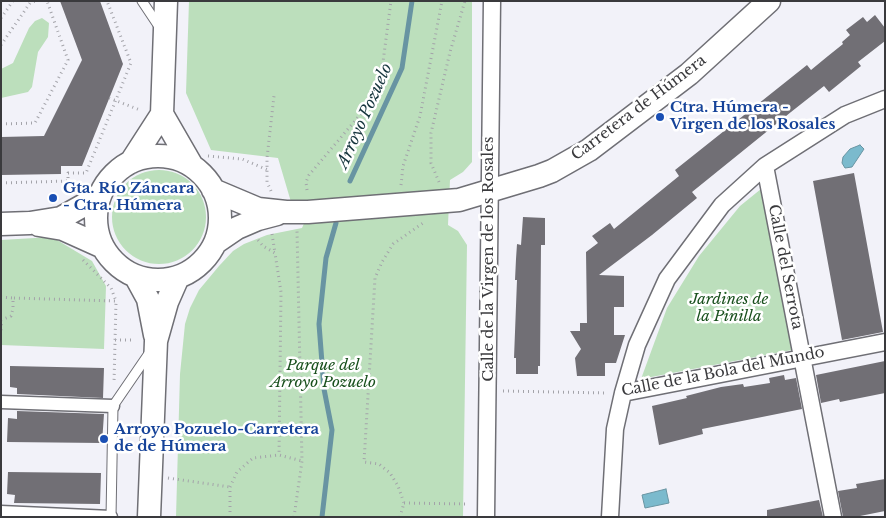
<!DOCTYPE html>
<meta charset="utf-8">
<style>
body{margin:0}
#map{position:relative;width:886px;height:518px;overflow:hidden;background:#f2f2f9;font-family:"Libre Baskerville",serif}
canvas{display:block}
.frame{position:absolute;inset:0;border:2px solid #3a3a3d;pointer-events:none}
</style>
<div id="map">
<canvas width="886" height="518"></canvas>
<div class="frame"></div>
</div>
<script>
const c = document.querySelector('canvas').getContext('2d');
c.lineJoin = 'round';
function paint(path, color) { c.fillStyle = color; c.fill(path, 'evenodd'); }
const poly = rows => new Path2D(rows.map(r => 'M' + r).join(''));
function strokePath(path, color, width, dash) { c.strokeStyle = color; c.lineWidth = width; c.lineCap = dash ? 'butt' : 'round'; c.setLineDash(dash || []); c.stroke(path); }
function write(font, color, halo, rows, align = 'center') {
  c.font = font + ' "Libre Baskerville",serif'; c.lineWidth = 5; c.setLineDash([]); c.textBaseline = 'middle'; c.strokeStyle = halo; c.fillStyle = color; for (const [text, x, y, turn = 0] of rows) {
    c.save(); c.translate(x, y); c.rotate((+turn || 0) * Math.PI / 180); c.textAlign = isNaN(turn) ? turn : align; if (halo) c.strokeText(text, 0, 0); c.fillText(text, 0, 0); c.restore();
  }
}
const green = poly([
 [189,1,472,1,472,162,463,172,450,180,448,225,458,231,467,245,463,517,176,517,180,374,185,324,190,308,199,290,219,266,233,251,244,244,267,235,302,228,306,219,291,202,278,158,211,150,186,93],
 [42,18,49,23,48,37,38,52,32,87,28,92,1,98,1,69,13,63,29,28,35,21],
 '112 217a47 47 0 1 1 94 0a47 47 0 1 1-94 0Z',
 [761,189,792,350,641,379,667,308,699,256,740,206],
 [52,237,92,261,106,286,104,349,1,345,1,240]
]);
const water = poly([
 [860,145,864,149,852,167,845,168,842,163,843,157,850,149,860,145],
 [666,489,669,503,645,508,642,495,666,489]
]);
const stream = poly([
 [350,181,402,68,412,1],
 [322,517,332,430,324,389,319,324,326,258,336,223]
]);
const building = poly([
 [60,1,100,1,123,64,82,166,61,166,61,174,1,175,1,137,44,136,82,60],
 [875,15,885,28,885,41,858,62,861,66,829,92,824,86,791,112,692,192,697,198,652,235,599,275,624,276,624,307,614,307,614,335,625,335,616,363,605,363,605,376,577,376,575,358,581,349,570,331,580,331,580,323,587,323,586,252,598,243,592,236,610,223,614,229,679,176,675,170,807,65,811,70,828,56,843,44,842,42,850,35,846,30,863,17,867,22],
 [854,173,883,332,842,340,813,181],
 [523,217,545,218,545,245,541,245,540,366,538,366,538,374,516,374,516,358,514,358,517,280,515,280,516,259,517,244,521,245],
 [885,361,885,393,840,402,839,399,821,403,816,375],
 [10,366,104,368,103,398,17,394,17,388,10,387],
 [784,375,785,380,796,378,802,409,702,429,703,434,659,445,652,406,687,398,686,396,721,387,743,384,744,387,770,383,769,378],
 [17,411,104,414,102,443,7,442,8,418,17,419],
 [8,472,101,473,100,504,14,503,15,495,7,494],
 [885,479,885,511,855,517,843,517,838,491,857,488,856,484],
 [819,500,823,517,767,517,767,510]
]);
const path = poly([
 [1,18,13,1],
 [1,45,30,3,35,1],
 [109,98,140,110],
 [1,124,35,123,68,60,47,1],
 [208,156,242,159,268,170],
 [439,182,431,163,431,133,450,52,465,1],
 [1,183,68,181,68,173,86,173,131,63,107,1],
 [401,185,403,166,420,116,442,1],
 [307,190,306,182,309,175,365,109,383,62,391,1],
 [271,191,267,182,267,158,274,96],
 [272,234,275,253],
 [258,240,263,246,275,253,281,292,279,455],
 [83,260,111,288,116,301],
 [1,297,13,298],
 [1,320,11,316,13,309,13,298,116,301,114,383],
 [1,330,2,320],
 [115,340,132,340],
 [503,391,607,393],
 [168,478,230,487],
 [404,503,468,504],
 [230,517,230,487,237,472,253,458,279,455,302,461],
 [294,517,302,461,297,230],
 [400,517,404,503,398,486,390,473,379,464,364,462,375,278,382,262,393,244,423,223]
]);
const service = poly([
 [142,1,160,28],
 [111,517,113,406,150,352]
]);
const pedestrian = poly([
 [1,402,113,406],
 [1,512,111,517]
]);
const minor = poly([
 [765,166,833,517],
 [623,393,885,342],
 [486,517,492,1],
 [610,517,615,429,623,393,637,345,667,279,722,205,765,166,845,115,885,99]
]);
const secondary = poly([
 [166,1,162,114,192,166],
 '96 218a62 62 0 1 1 124 0a62 62 0 1 1-124 0Z',
 [131,162,162,114],
 [213,190,258,209,286,212,308,212,459,200,539,176,552,171,589,150,689,74,769,1],
 [1,224,30,223,61,218,93,200,100,194],
 [39,225,63,229,103,247],
 [215,243,237,228,258,219,277,214],
 [136,277,148,299,155,335],
 [149,517,156,341,167,302,178,277]
]);
const markers = [
 [660,117,5,"#1a4fb4"],
 [53,198,5,"#1a4fb4"],
 [104,439,5,"#1a4fb4"]
];
const streetNames = [
 ["Carretera de Húmera",639,108,-37],
 ["Calle de la Virgen de los Rosales",489,259,-90],
 ["Calle del Serrota",785,267,79],
 ["Calle de la Bola del Mundo",723,372,-11]
];
const transitNames = [
 ["Ctra. Húmera -",670,108],
 ["Virgen de los Rosales",670,125],
 ["Gta. Río Záncara",63,189],
 ["- Ctra. Húmera",63,206],
 ["Arroyo Pozuelo-Carretera",114,430],
 ["de de Húmera",114,447]
];
const parkNames = [
 ["Jardines de",729,300],
 ["la Pinilla",729,317],
 ["Parque del",323,366],
 ["Arroyo Pozuelo",323,383]
];
const waterNames = [
 ["Arroyo Pozuelo",365,116,-66]
];
paint(green, '#bcdfbc');
paint(water, '#7bbacd');
strokePath(water, '#6894a2', 1);
strokePath(stream, '#6894a2', 5);
paint(building, '#716f75');
strokePath(service, '#6f6f75', 11);
strokePath(pedestrian, '#6f6f75', 15);
strokePath(minor, '#6f6f75', 19);
strokePath(secondary, '#6f6f75', 25);
strokePath(path, '#a3a3a9', 3, [1, 4]);
strokePath(service, '#fff', 9);
strokePath(pedestrian, '#fff', 12);
strokePath(minor, '#fff', 16);
strokePath(secondary, '#fff', 22);
for (const [x, y, r, color] of markers) { const dot = new Path2D(); dot.arc(x, y, r, 0, 2 * Math.PI); c.fillStyle = color; c.fill(dot); strokePath(dot, '#fff', 2); }
write('15px', '#3a3a3d', '#fff', streetNames);
write('bold 15px', '#164399', '#fff', transitNames, 'left');
write('italic 15px', '#19501d', '#fff', parkNames);
write('italic 16px', '#17363e', '#fff', waterNames);
</script>
